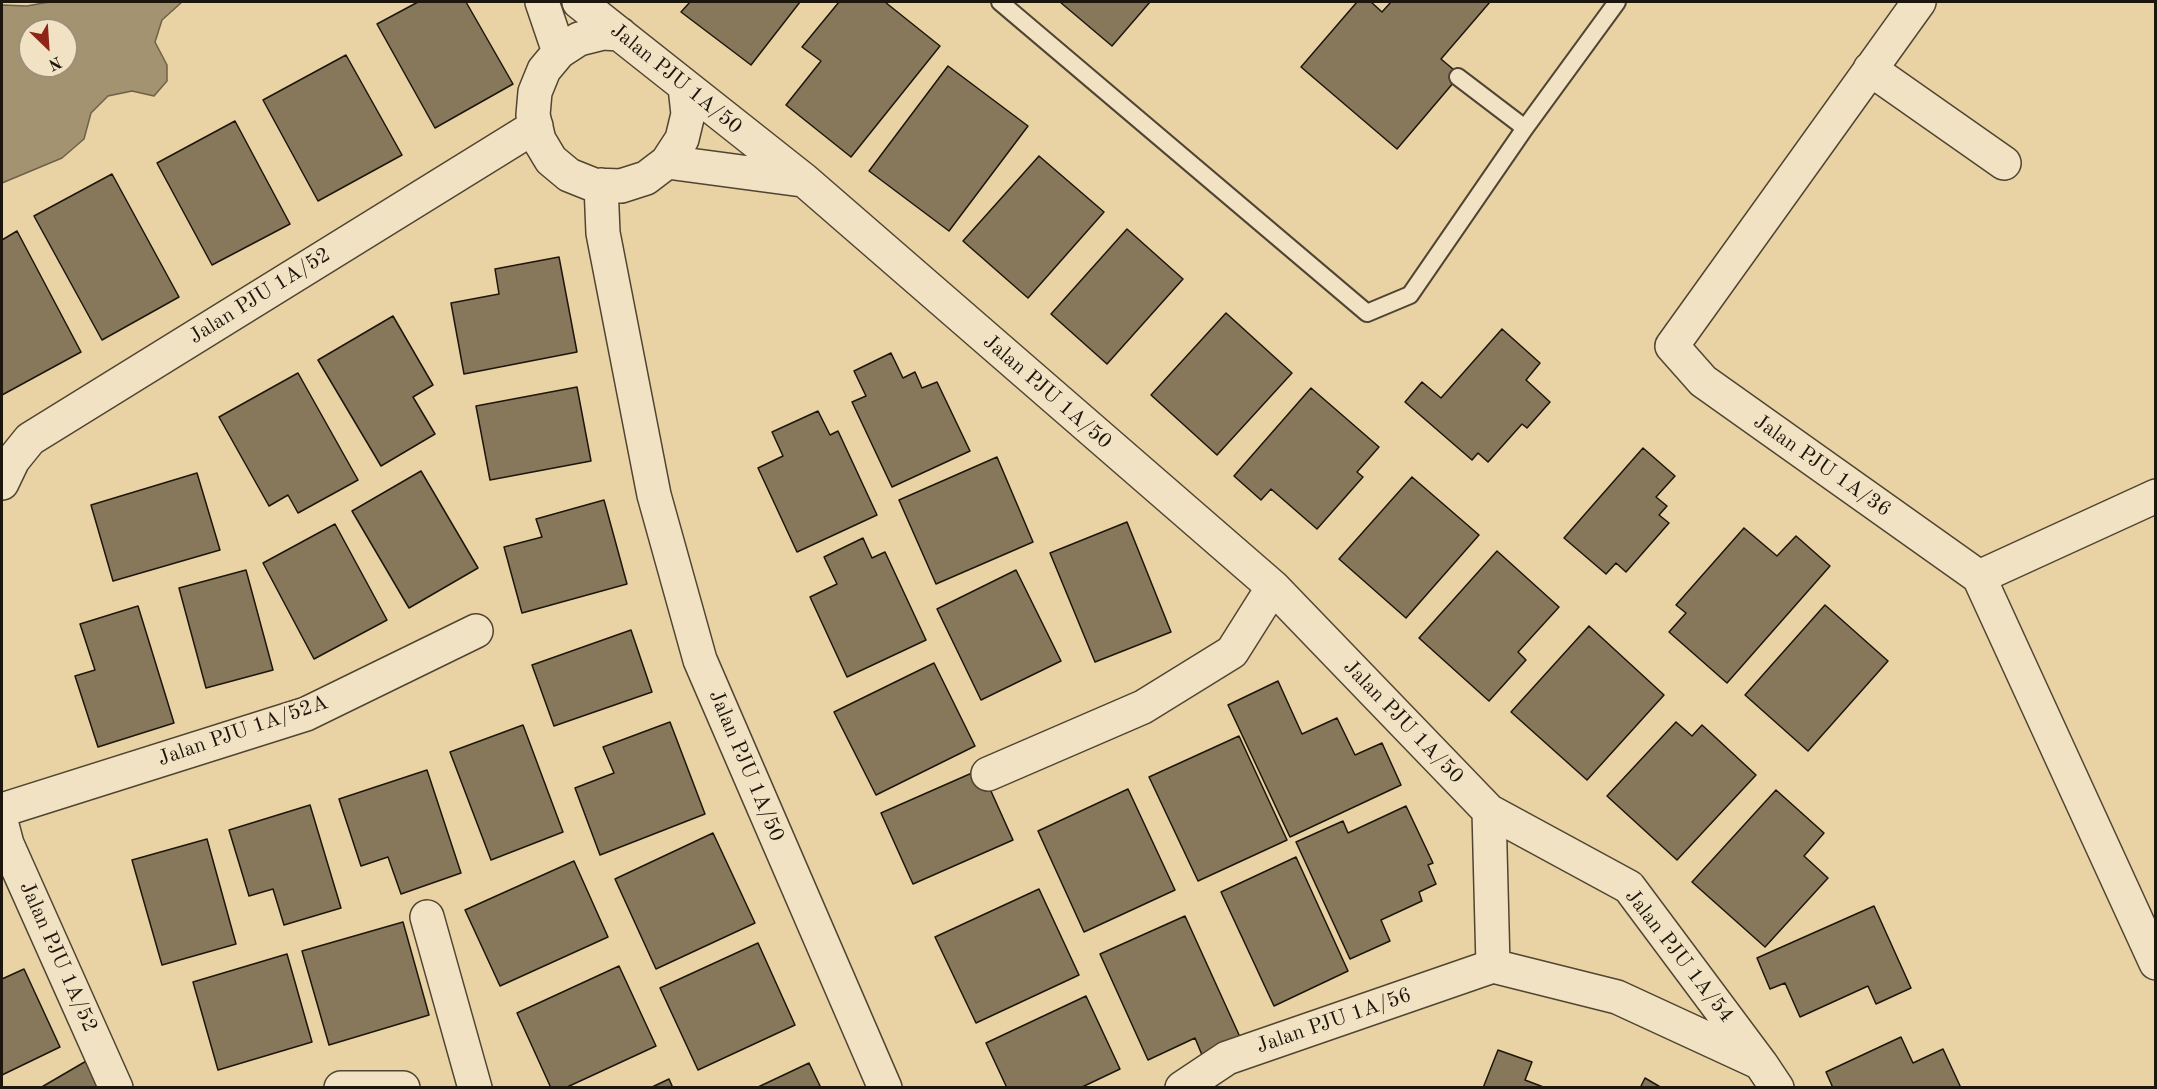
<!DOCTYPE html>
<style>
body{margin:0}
#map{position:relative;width:2157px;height:1089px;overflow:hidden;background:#e9d3a4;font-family:"Old Standard TT",serif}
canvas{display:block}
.frame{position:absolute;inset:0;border:3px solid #1d160c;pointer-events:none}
.north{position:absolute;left:18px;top:18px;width:60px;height:60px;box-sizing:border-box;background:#f1e2c4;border:2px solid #9c907a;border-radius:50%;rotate:155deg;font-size:16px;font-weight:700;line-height:24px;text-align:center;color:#1d160c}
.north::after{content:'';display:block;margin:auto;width:21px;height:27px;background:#8f2418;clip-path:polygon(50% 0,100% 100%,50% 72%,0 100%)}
</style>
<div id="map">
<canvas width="2157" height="1089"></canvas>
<div class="frame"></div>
<div class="north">N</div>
</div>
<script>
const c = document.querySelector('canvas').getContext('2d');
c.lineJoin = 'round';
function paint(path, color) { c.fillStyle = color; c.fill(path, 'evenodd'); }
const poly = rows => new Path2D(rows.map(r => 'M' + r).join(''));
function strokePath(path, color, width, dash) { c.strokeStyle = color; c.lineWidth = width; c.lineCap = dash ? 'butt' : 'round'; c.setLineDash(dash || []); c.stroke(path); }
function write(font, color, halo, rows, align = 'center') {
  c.font = font + ' "Old Standard TT",serif'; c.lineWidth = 6; c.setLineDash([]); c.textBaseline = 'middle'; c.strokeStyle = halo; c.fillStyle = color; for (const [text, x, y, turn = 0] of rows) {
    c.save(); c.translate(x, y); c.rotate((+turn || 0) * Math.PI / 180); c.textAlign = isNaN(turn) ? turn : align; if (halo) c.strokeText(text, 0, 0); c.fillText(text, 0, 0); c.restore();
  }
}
const water = poly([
 [49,2,182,2,162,20,155,42,167,65,167,81,154,96,132,91,108,96,91,113,84,139,62,158,2,183,2,5,27,6,49,2],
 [30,30,66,30,66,66,30,66,30,30]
]);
const building = poly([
 [418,2,466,2,513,84,435,128,377,24,418,2],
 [690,2,800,2,751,65,681,12,690,2],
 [839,2,885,2,940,46,851,157,786,105,821,61,802,47,839,2],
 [1060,2,1150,2,1112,46,1060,2],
 [1357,2,1371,2,1382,12,1391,2,1490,2,1441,59,1460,75,1397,149,1301,67,1357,2],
 [346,55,402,155,318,201,263,100,346,55],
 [948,66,1028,126,949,231,869,171,948,66],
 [235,121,290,224,212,265,157,163,235,121],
 [1039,156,1104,212,1028,298,963,241,1039,156],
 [112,174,179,297,102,340,34,216,112,174],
 [1127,229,1183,279,1107,364,1051,314,1127,229],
 [17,231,81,352,2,395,2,240,17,231],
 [559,257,577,352,464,374,451,303,499,294,495,269,559,257],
 [1226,313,1292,373,1217,455,1151,395,1226,313],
 [393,316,433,385,413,397,435,434,381,466,318,360,393,316],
 [1502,329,1540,363,1526,380,1550,402,1527,428,1522,424,1488,462,1478,453,1472,460,1405,402,1422,382,1441,398,1502,329],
 [891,353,903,378,915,372,922,388,937,382,970,451,892,487,852,402,866,396,854,371,891,353],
 [298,373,358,480,298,513,288,495,269,506,219,417,298,373],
 [577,387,591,461,490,480,476,406,577,387],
 [1311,388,1379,447,1357,472,1363,477,1317,529,1271,489,1261,500,1234,476,1311,388],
 [818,411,830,435,838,431,877,515,797,552,758,468,783,456,772,432,818,411],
 [1643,448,1675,476,1656,497,1667,506,1659,515,1669,523,1626,572,1616,563,1606,574,1564,538,1643,448],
 [997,457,1033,542,936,584,899,500,997,457],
 [421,471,478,568,409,608,352,511,421,471],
 [197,473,220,550,113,581,91,505,197,473],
 [1412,477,1479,535,1406,618,1339,559,1412,477],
 [604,500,627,584,522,613,504,547,542,537,536,519,604,500],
 [1127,522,1171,632,1095,662,1050,553,1127,522],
 [335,524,387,620,314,659,263,563,335,524],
 [1744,528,1777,556,1796,536,1830,566,1727,683,1669,632,1686,613,1676,605,1744,528],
 [863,538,872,558,885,552,926,640,847,677,810,597,837,584,824,557,863,538],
 [1497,551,1559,607,1518,652,1526,660,1489,701,1419,638,1497,551],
 [246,570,273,670,206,688,179,588,246,570],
 [1016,570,1061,661,981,700,937,609,1016,570],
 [1825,605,1888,661,1808,751,1745,695,1825,605],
 [138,606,174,723,98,747,75,676,95,670,80,624,138,606],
 [1589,626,1664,695,1587,780,1511,712,1589,626],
 [631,630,652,692,554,726,532,665,631,630],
 [934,663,975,746,876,795,834,712,934,663],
 [1278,681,1302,734,1337,718,1355,755,1382,743,1401,785,1290,837,1228,705,1278,681],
 [670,722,705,814,600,855,575,788,614,773,603,747,670,722],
 [1676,722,1692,736,1702,725,1756,775,1677,860,1607,796,1676,722],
 [523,725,563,832,491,860,450,752,523,725],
 [1239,736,1287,840,1198,881,1149,777,1239,736],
 [981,769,1013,840,913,884,881,813,981,769],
 [427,770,461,873,401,894,388,857,361,866,339,799,427,770],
 [1128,789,1175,890,1084,932,1038,831,1128,789],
 [1776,790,1824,833,1804,856,1828,878,1765,947,1692,882,1776,790],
 [310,805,341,908,284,925,273,889,249,896,229,830,310,805],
 [1406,806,1433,863,1428,865,1436,884,1419,892,1422,901,1381,920,1390,941,1350,959,1296,842,1343,821,1348,833,1406,806],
 [713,833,755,923,656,969,615,879,713,833],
 [207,839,236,944,162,965,132,860,207,839],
 [1296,857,1348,971,1274,1006,1221,892,1296,857],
 [574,861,608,937,500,986,465,910,574,861],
 [1039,889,1079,975,976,1023,935,937,1039,889],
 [1874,906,1911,988,1876,1004,1868,986,1800,1017,1785,983,1770,989,1757,958,1874,906],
 [1185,916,1240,1037,1202,1055,1195,1038,1148,1060,1100,954,1185,916],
 [403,922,429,1015,329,1045,302,951,403,922],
 [758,943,795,1025,698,1070,660,988,758,943],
 [287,954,312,1042,218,1070,193,982,287,954],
 [619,966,656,1046,565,1088,551,1088,517,1013,619,966],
 [24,969,60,1047,2,1075,2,979,24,969],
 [1086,996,1120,1069,1080,1088,1007,1088,986,1043,1086,996],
 [1901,1037,1913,1063,1943,1049,1961,1088,1833,1088,1826,1072,1901,1037],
 [1498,1050,1532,1062,1525,1080,1546,1088,1483,1088,1498,1050],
 [88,1060,104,1088,40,1088,88,1060],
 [809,1063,821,1088,756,1088,809,1063],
 [1645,1078,1662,1088,1640,1088,1645,1078],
 [669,1079,673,1088,650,1088,669,1079]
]);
const service = poly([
 [1000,2,1367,313,1410,295,1525,128,1617,2],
 [1458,77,1525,128]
]);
const minor = poly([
 [542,2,559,52,544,70,535,92,533,115,539,140,551,160,569,175,594,185,621,186,646,178,667,162,682,139,688,114,685,87],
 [579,2,804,180,1273,587,1489,811,1629,887,1761,1064,1777,1088],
 [1919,2,1672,346,1703,381,1979,577,2156,963],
 [559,52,579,39,603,33,620,34],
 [1870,69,2004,163],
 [667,162,802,180],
 [601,185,603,233,654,495,700,660,885,1088],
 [2,483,13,460,30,439,536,126],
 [1979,577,2156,496],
 [988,774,1143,707,1232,652,1273,587],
 [2,810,306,714,476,631],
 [1489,811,1493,966],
 [2,825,7,844,116,1088],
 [427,917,475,1088],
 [1493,966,1617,997,1758,1062],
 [341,1088,403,1088],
 [1182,1088,1227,1058,1493,966]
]);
const streetNames = [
 ["Jalan PJU 1A/50",676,79,39],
 ["Jalan PJU 1A/52",260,296,-32],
 ["Jalan PJU 1A/50",1047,392,41],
 ["Jalan PJU 1A/36",1822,466,35],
 ["Jalan PJU 1A/50",1403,722,46],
 ["Jalan PJU 1A/52A",243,731,-19],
 ["Jalan PJU 1A/50",746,766,67],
 ["Jalan PJU 1A/54",1679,956,52],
 ["Jalan PJU 1A/52",58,957,66],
 ["Jalan PJU 1A/56",1334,1021,-19]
];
paint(water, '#a49370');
strokePath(water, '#6e6148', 1.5);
paint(building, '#87785b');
strokePath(building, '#1d160c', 1.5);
strokePath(service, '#504532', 20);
strokePath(minor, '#504532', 36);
strokePath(service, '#f1e2c4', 16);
strokePath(minor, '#f1e2c4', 33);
write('21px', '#1d160c', '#f1e2c4', streetNames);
</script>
